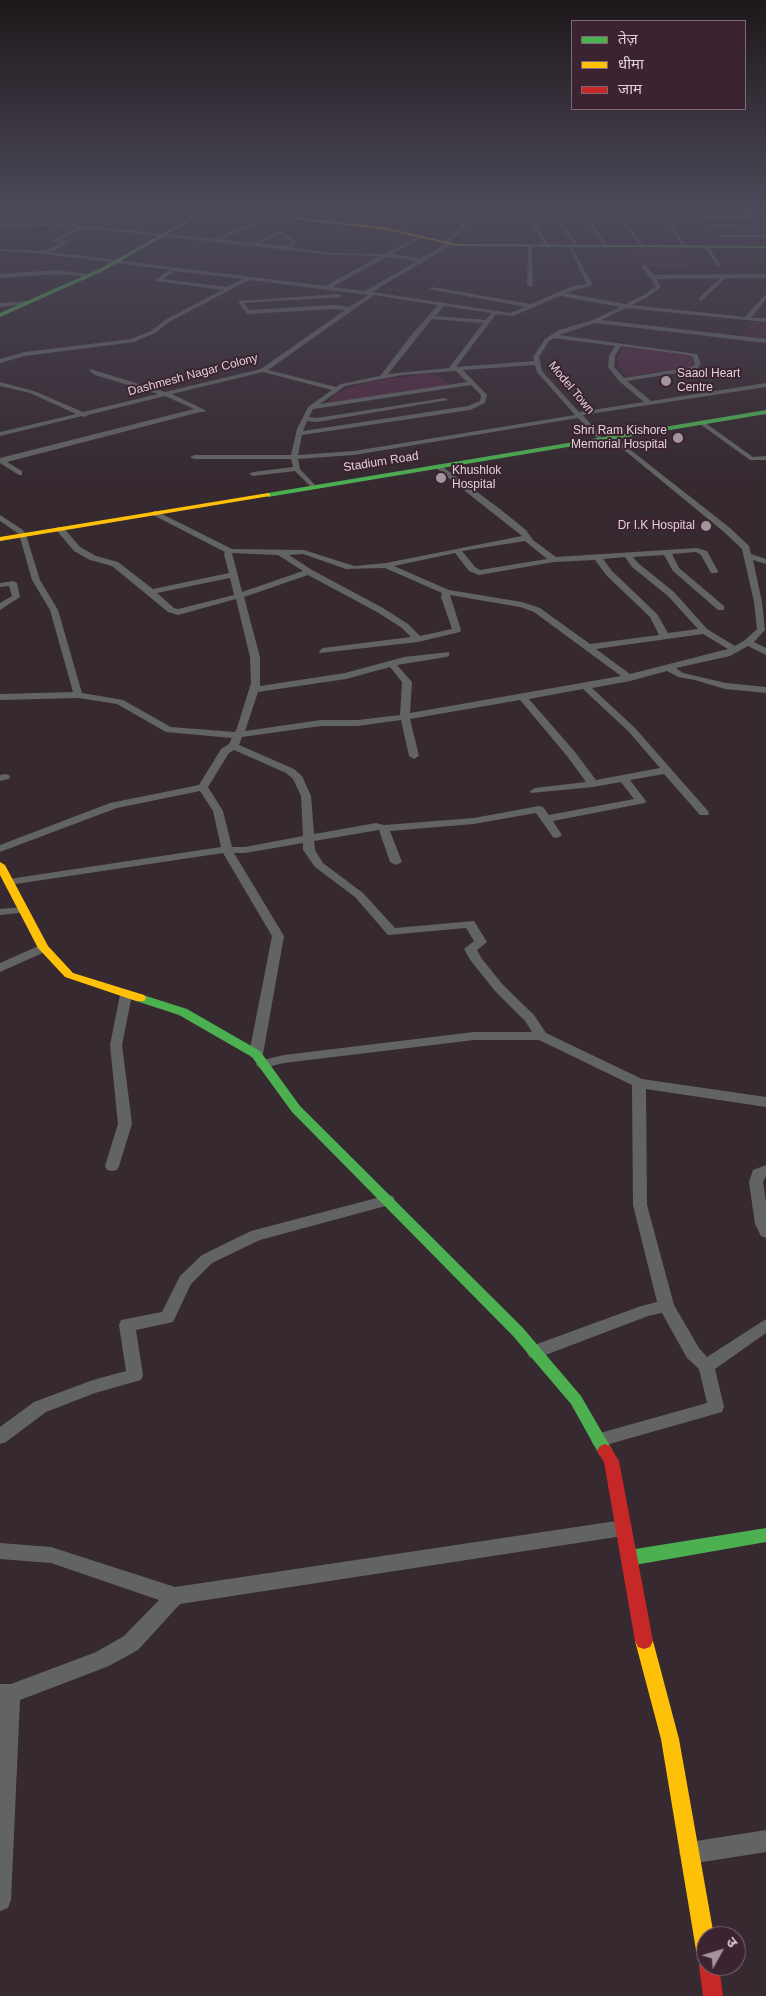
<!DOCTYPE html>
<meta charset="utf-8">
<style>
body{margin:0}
#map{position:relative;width:766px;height:1996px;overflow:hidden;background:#362930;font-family:Helvetica,"Noto Sans Devanagari",sans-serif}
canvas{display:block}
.legend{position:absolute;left:571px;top:20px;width:175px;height:90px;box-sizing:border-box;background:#3c2331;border:1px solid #7e6873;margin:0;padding:6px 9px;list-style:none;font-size:15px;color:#e0cfd7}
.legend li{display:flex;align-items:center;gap:10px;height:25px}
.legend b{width:25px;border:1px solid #7e6873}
.north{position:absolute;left:696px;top:1926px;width:50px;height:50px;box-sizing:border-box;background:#3c2331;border:1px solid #7e6873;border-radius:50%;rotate:51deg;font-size:14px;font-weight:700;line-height:20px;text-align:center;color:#e0cfd7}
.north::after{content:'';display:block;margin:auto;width:18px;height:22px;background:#a4959d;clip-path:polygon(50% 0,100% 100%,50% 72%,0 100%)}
</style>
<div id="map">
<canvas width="766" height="1996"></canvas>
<ul class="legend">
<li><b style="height:6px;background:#4caf50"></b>तेज़</li>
<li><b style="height:6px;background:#ffc107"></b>धीमा</li>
<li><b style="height:6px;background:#c62828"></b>जाम</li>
</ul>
<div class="north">उ</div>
</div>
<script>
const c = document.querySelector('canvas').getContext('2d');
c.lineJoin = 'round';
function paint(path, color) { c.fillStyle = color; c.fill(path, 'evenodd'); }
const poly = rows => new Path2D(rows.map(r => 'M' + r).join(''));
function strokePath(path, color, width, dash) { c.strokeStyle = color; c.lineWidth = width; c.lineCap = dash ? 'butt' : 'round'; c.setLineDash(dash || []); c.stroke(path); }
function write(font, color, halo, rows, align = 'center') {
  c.font = font + ' Helvetica,sans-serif'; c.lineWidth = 4; c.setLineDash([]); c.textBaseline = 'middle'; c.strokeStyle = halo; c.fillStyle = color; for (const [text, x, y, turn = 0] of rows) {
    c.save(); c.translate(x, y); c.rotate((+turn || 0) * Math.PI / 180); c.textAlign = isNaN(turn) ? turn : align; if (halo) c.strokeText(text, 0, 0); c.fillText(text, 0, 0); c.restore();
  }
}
const built = poly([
 [629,248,677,248,691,267,641,267],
 [753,322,766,322,766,340,741,337]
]);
const green = poly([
 [624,346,692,355,693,367,627,376,619,366,617,358],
 [433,373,450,385,328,403,334,395,351,387,375,381]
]);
const stream = poly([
 [0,241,108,208]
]);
const street = poly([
 [56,208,60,208,61,210,57,211,56,208],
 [131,208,136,208,122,215,118,214,131,208],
 [398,208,416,208,384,211,387,215,362,227,358,226,382,214,378,209,398,208],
 [444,208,448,208,453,213,449,214,444,208],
 [565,208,569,208,572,212,568,213,565,208],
 [615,208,619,208,621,215,646,248,642,248,617,216,615,208],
 [660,208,664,208,686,248,682,247,660,208],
 [695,208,699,208,704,216,749,216,744,213,743,208,747,208,750,211,766,212,766,214,753,214,755,217,753,218,703,218,695,208],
 [276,214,278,216,221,239,254,243,280,231,297,242,290,247,332,253,385,254,421,235,423,237,391,254,421,258,447,243,444,242,461,227,454,218,458,217,466,227,448,243,453,242,453,244,372,292,510,313,525,307,429,289,432,287,531,304,573,286,587,284,569,247,571,246,593,285,565,293,625,304,644,295,656,286,642,267,645,265,654,275,766,274,766,278,726,278,701,301,699,298,720,278,656,279,661,287,648,297,632,305,745,317,766,294,766,299,751,318,766,318,766,322,626,308,601,320,766,339,766,343,595,323,559,335,697,354,701,364,696,370,627,381,651,401,766,383,766,387,583,415,604,440,601,442,578,418,354,455,298,459,300,469,317,487,313,489,295,471,253,476,249,474,253,472,293,467,291,459,194,459,190,457,194,455,291,455,297,429,308,407,332,390,263,372,172,394,205,410,205,412,200,412,7,462,22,471,22,475,19,475,0,463,0,458,194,409,165,396,88,415,85,417,82,416,0,436,0,432,76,414,30,393,0,386,0,382,34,391,83,412,158,394,95,375,90,371,90,369,165,392,261,369,345,310,334,309,247,314,238,301,340,294,342,297,244,303,249,310,334,305,349,307,368,295,249,280,169,322,155,333,134,342,25,356,0,363,0,359,25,352,131,339,151,331,165,320,222,290,156,281,156,279,170,270,46,254,0,251,0,249,45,251,62,243,52,242,52,240,78,227,53,225,0,226,0,224,53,223,218,239,218,237,276,214],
 [84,228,332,255,380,256,325,286,51,252,70,242,60,240,84,228],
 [280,234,292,242,283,246,260,243,280,234],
 [387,257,417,261,365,291,332,287,387,257],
 [175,271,243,279,227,287,163,279,175,271],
 [374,295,438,305,413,333,380,376,341,384,336,387,268,370,374,295],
 [560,296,620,307,593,320,559,330,551,335,545,339,533,357,534,361,456,367,496,314,513,316,560,296],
 [444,306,491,313,486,320,435,316,444,306],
 [432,319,483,323,449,368,388,374,432,319],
 [554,338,615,346,609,356,608,367,619,381,644,402,579,412,542,371,539,357,549,341,554,338],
 [621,346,687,355,692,356,695,364,692,367,624,378,614,367,615,356,621,346],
 [535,365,537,372,575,415,354,451,298,455,302,435,470,410,485,403,487,395,463,370,535,365],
 [456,371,467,382,320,404,345,386,402,375,456,371],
 [471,385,481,395,480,401,468,406,303,431,307,421,317,422,448,400,445,398,317,418,309,417,313,409,471,385],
 [589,218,609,248,605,248,586,220,561,222,580,247,578,248,556,222,536,223,550,247,546,248,531,222,589,218],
 [710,225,756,225,758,226,708,227,710,225],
 [718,235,765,235,766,237,716,237,718,235],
 [530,246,532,247,533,285,530,287,527,285,528,247,530,246],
 [704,246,708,246,722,267,718,267,704,246],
 [57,270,92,275,89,277,57,274,0,278,0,274,57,270],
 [27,301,29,304,0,307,0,303,27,301],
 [700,422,704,422,753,457,766,456,766,460,750,460,700,424,700,422],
 [609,433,730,528,749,546,751,554,766,559,766,564,753,560,762,602,765,630,754,642,766,648,766,655,748,646,730,656,676,668,683,673,726,683,766,687,766,693,725,689,695,680,678,677,667,671,630,681,592,688,635,728,708,811,709,813,708,815,700,815,664,774,630,780,646,801,645,803,553,821,562,835,557,838,553,837,536,813,474,824,390,831,402,862,396,865,390,862,379,830,314,841,315,850,323,863,363,893,395,928,474,921,487,942,477,950,482,959,503,985,534,1015,546,1033,642,1079,766,1097,766,1107,646,1089,647,1205,674,1305,699,1348,707,1357,766,1319,766,1333,715,1369,724,1407,722,1412,599,1447,593,1445,591,1440,593,1435,707,1403,699,1369,687,1358,662,1313,648,1316,535,1359,529,1357,527,1352,529,1347,641,1306,657,1302,633,1205,632,1085,539,1040,474,1040,284,1063,263,1068,258,1067,256,1064,258,1061,284,1055,474,1032,532,1032,525,1021,495,991,471,961,464,949,474,941,466,928,388,935,355,897,315,867,303,850,303,843,245,853,234,853,284,936,263,1054,261,1057,256,1058,251,1057,249,1054,272,936,223,853,9,885,5,884,3,882,9,879,221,847,213,811,200,791,117,808,0,852,0,845,110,803,199,785,221,749,229,744,232,738,166,732,117,704,78,698,0,700,0,694,73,692,50,610,32,580,19,534,0,521,0,515,23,530,26,535,40,580,58,610,82,693,123,700,171,727,235,732,237,728,251,683,250,657,236,599,178,615,168,612,112,566,90,560,74,551,57,531,57,527,63,527,80,547,96,556,118,562,153,589,229,573,224,554,225,552,153,515,153,511,156,511,232,549,304,550,354,566,386,563,522,536,436,468,435,466,439,464,500,509,526,530,533,540,556,557,697,548,707,551,718,571,717,573,711,573,701,555,696,552,672,554,679,568,724,606,724,610,718,610,673,571,664,555,633,557,638,563,674,592,707,629,735,646,745,640,757,629,754,602,742,549,724,532,607,436,607,434,609,433],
 [525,541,547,559,480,570,475,567,462,551,525,541],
 [232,553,278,555,303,571,242,592,232,553],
 [455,553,469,571,479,575,554,562,595,560,606,575,650,617,659,635,590,644,540,608,522,602,449,590,394,566,455,553],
 [303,554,346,569,385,568,442,593,441,597,452,629,420,636,408,624,383,608,312,570,289,555,303,554],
 [625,557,632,567,668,596,698,629,668,633,657,614,612,571,603,559,625,557],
 [308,575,377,612,402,628,411,637,323,648,319,651,320,653,418,642,460,632,461,630,450,595,520,607,534,612,621,676,410,713,412,682,397,665,446,657,449,656,449,652,404,657,345,673,260,686,260,657,244,597,308,575],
 [230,578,234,595,178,609,174,608,157,593,230,578],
 [703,634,728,649,630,674,596,649,703,634],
 [390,667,402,682,400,715,358,720,321,720,245,731,258,692,346,679,390,667],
 [583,689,629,732,660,768,596,780,575,752,529,699,583,689],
 [520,700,567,756,586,782,535,788,530,791,531,793,593,787,621,782,634,799,549,815,543,807,539,806,474,818,384,825,376,823,314,834,311,796,302,776,294,769,239,745,242,737,321,726,358,726,401,720,409,756,414,759,419,756,410,719,520,700],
 [234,750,286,773,293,779,301,796,303,836,245,847,232,847,223,811,208,787,229,753,234,750],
 [13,581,17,583,20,597,0,610,0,603,12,596,9,586,0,587,0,583,13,581],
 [5,774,9,775,10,777,9,779,0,781,0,775,5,774],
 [24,907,30,910,28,912,0,915,0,909,24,907],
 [43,944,49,948,47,951,0,972,0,963,43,944],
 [126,991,132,995,122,1045,132,1124,119,1166,117,1170,112,1171,107,1170,105,1166,118,1124,110,1045,120,995,126,991],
 [766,1165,766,1176,763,1182,766,1201,766,1238,761,1236,755,1224,749,1182,753,1170,766,1165],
 [388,1195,393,1196,395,1200,393,1204,260,1240,212,1263,191,1284,173,1322,136,1330,143,1375,141,1380,95,1393,46,1412,6,1442,0,1444,0,1427,34,1402,93,1380,126,1371,119,1325,121,1320,162,1312,180,1276,202,1255,251,1231,388,1195],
 [623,1520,629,1522,632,1528,629,1534,623,1536,180,1604,138,1650,109,1666,20,1700,11,1900,8,1908,0,1911,0,1684,11,1684,96,1652,124,1636,159,1600,51,1563,0,1559,0,1543,51,1547,175,1587,623,1520],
 [766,1830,766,1852,690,1864,683,1860,679,1853,683,1846,690,1842,766,1830]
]);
const fast = poly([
 [208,208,297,218,295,219,211,209,103,271,0,317,0,313,99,269,208,208],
 [456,244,766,246,766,248,458,246,456,244],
 [766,410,766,414,268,497,265,495,268,493,766,410],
 [140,994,187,1009,260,1051,300,1106,523,1328,581,1396,610,1446,613,1451,610,1456,605,1458,600,1456,571,1404,513,1336,292,1112,252,1057,179,1015,136,1001,134,998,140,994],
 [766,1528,766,1542,629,1566,623,1563,621,1558,623,1553,629,1550,766,1528]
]);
const slow = poly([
 [294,217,387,228,460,245,458,246,387,230,295,219,294,217],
 [268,493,270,494,270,496,0,541,0,537,268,493],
 [0,862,5,865,48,946,73,973,144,995,146,998,144,1001,136,1001,65,977,38,948,0,875,0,862],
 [644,1633,650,1635,653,1641,679,1739,714,1936,706,1936,706,1960,699,1957,696,1950,661,1739,635,1641,638,1635,644,1633]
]);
const jam = poly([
 [605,1444,610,1446,619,1461,653,1641,650,1647,644,1649,638,1647,635,1641,604,1462,597,1451,600,1446,605,1444],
 [706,1957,706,1966,719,1966,723,1996,703,1996,699,1966,702,1959,706,1957]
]);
const markers = [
 [666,381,6,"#a4959d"],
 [678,438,6,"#a4959d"],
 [441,478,6,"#a4959d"],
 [706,526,6,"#a4959d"]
];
const farPoinames = [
 ["Saaol Heart",677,374],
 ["Centre",677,388],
 ["Shri Ram Kishore",667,431,"right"],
 ["Memorial Hospital",667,445,"right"],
 ["Khushlok",452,471],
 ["Hospital",452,485],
 ["Dr I.K Hospital",695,526,"right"]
];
const farStreetnames = [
 ["Dashmesh Nagar Colony",193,375,-15],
 ["Model Town",571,388,50],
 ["Stadium Road",381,462,-9]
];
paint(built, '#472a3a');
paint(green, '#512a40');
strokePath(stream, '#081e14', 2);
paint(street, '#626463');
paint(fast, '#4caf50');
paint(slow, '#ffc107');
paint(jam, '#c62828');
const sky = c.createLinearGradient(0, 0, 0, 487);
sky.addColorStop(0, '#1e171a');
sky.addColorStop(0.43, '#4c4959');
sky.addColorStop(1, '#4c495900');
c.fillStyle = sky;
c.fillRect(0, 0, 766, 487);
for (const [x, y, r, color] of markers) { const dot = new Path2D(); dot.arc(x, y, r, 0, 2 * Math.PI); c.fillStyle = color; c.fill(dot); strokePath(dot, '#3c2331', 2); }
write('12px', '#e0cfd7', '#3c2331', farPoinames, 'left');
write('12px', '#e0cfd7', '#3c2331', farStreetnames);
</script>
